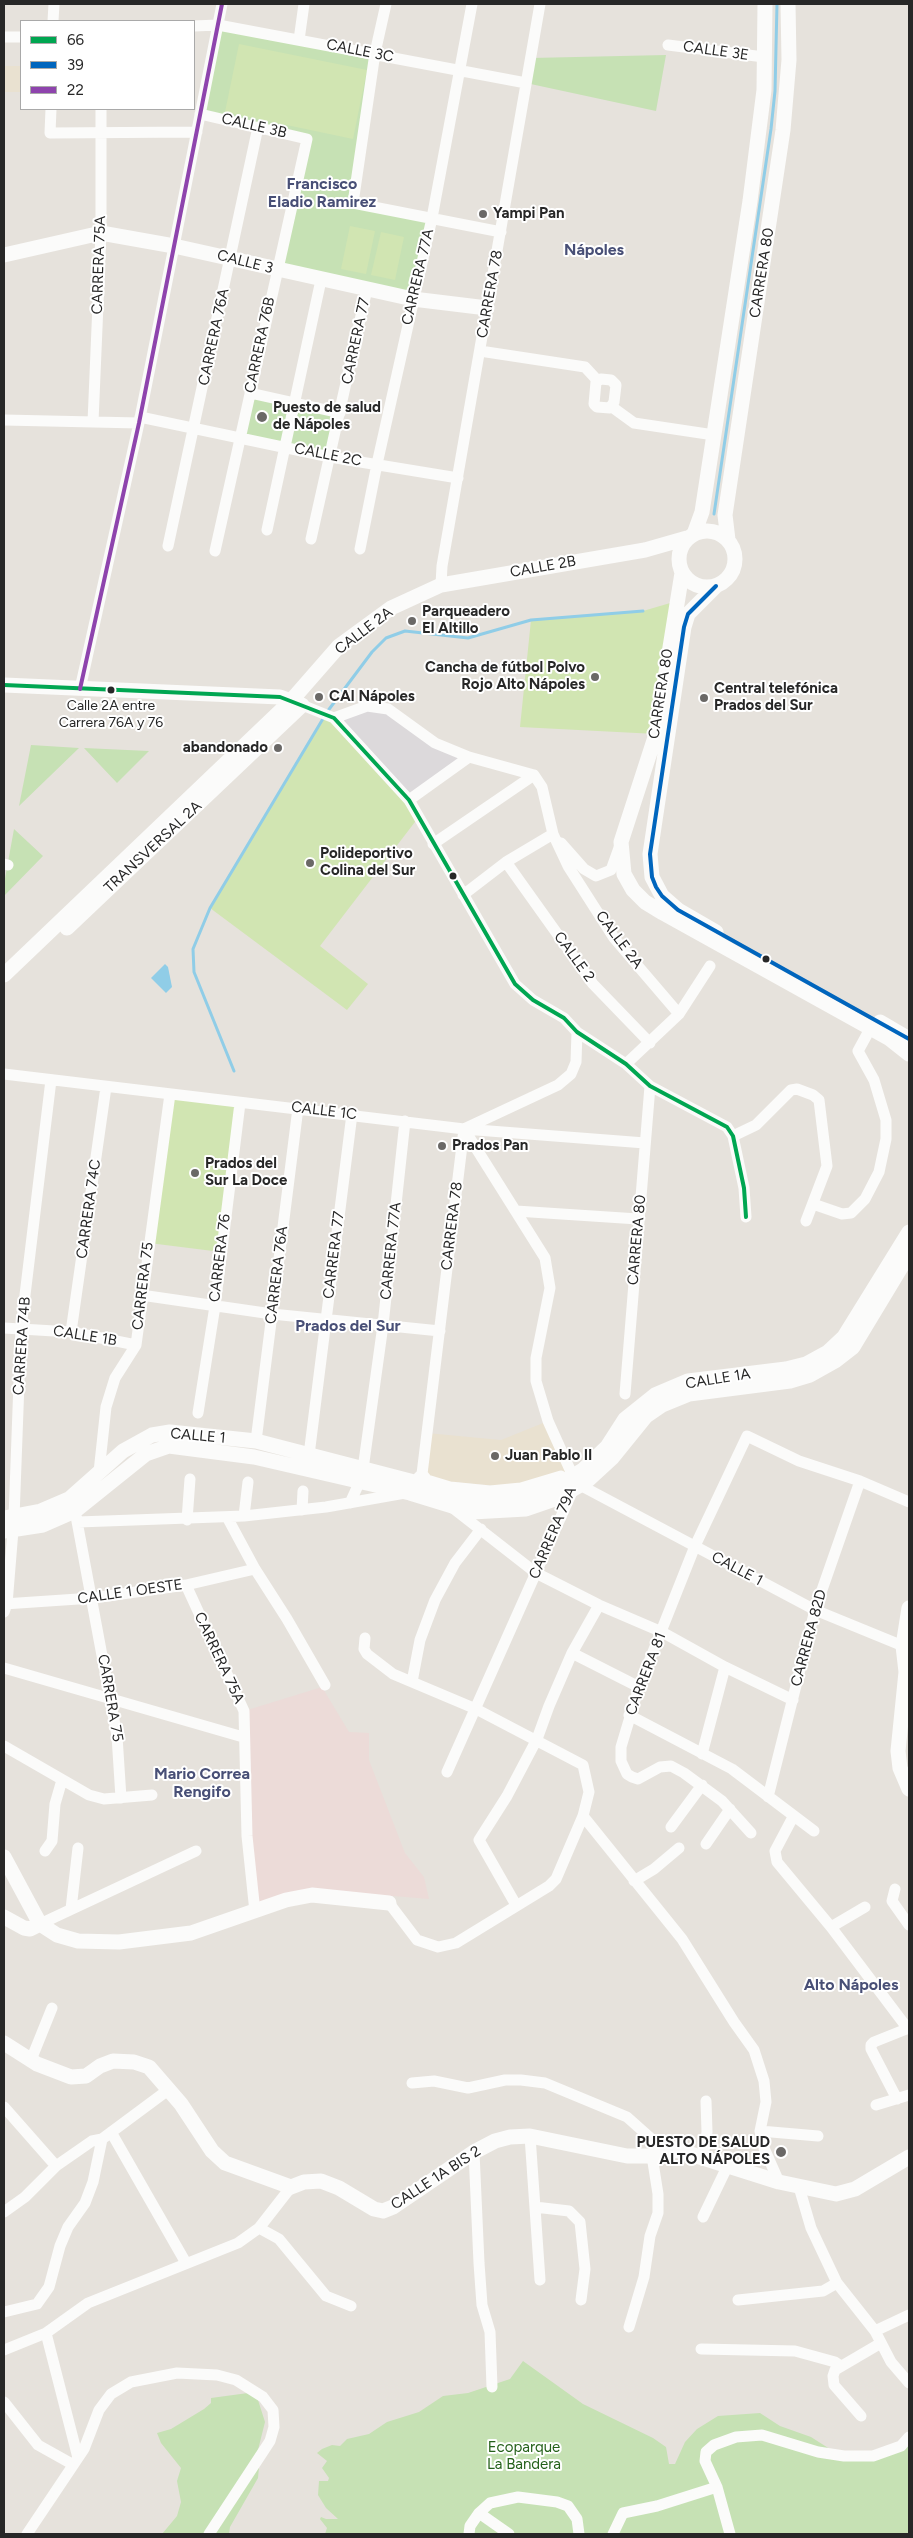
<!DOCTYPE html>
<meta charset="utf-8">
<style>
body{margin:0}
#map{position:relative;width:913px;height:2538px;overflow:hidden;background:#e6e2dc;font-family:Figtree,sans-serif}
canvas{display:block}
.frame{position:absolute;inset:0;border:5px solid #272727;pointer-events:none}
.legend{position:absolute;left:20px;top:20px;width:175px;height:90px;box-sizing:border-box;background:#fff;border:1px solid #a9a9a9;margin:0;padding:6px 9px;list-style:none;font-size:15px;color:#272727}
.legend li{display:flex;align-items:center;gap:10px;height:25px}
.legend b{width:25px;border:1px solid #a9a9a9}
</style>
<div id="map">
<canvas width="913" height="2538"></canvas>
<div class="frame"></div>
<ul class="legend">
<li><b style="height:6px;background:#00a651"></b>66</li>
<li><b style="height:6px;background:#0065bd"></b>39</li>
<li><b style="height:6px;background:#8e44ad"></b>22</li>
</ul>
</div>
<script>
const c = document.querySelector('canvas').getContext('2d');
c.lineJoin = 'round';
function paint(path, color) { c.fillStyle = color; c.fill(path, 'evenodd'); }
const poly = rows => new Path2D(rows.map(r => 'M' + r).join(''));
function strokePath(path, color, width, dash) { c.strokeStyle = color; c.lineWidth = width; c.lineCap = dash ? 'butt' : 'round'; c.setLineDash(dash || []); c.stroke(path); }
function write(font, color, halo, rows, align = 'center') {
  c.font = font + ' Figtree,sans-serif'; c.lineWidth = 4; c.setLineDash([]); c.textBaseline = 'middle'; c.strokeStyle = halo; c.fillStyle = color; for (const [text, x, y, turn = 0] of rows) {
    c.save(); c.translate(x, y); c.rotate((+turn || 0) * Math.PI / 180); c.textAlign = isNaN(turn) ? turn : align; if (halo) c.strokeText(text, 0, 0); c.fillText(text, 0, 0); c.restore();
  }
}
const industrial = poly([
 [378,707,469,757,409,800,334,718]
]);
const education = poly([
 [4,66,21,66,21,92,4,92],
 [548,1421,572,1472,521,1488,427,1480,427,1433,501,1440]
]);
const medical = poly([
 [322,1687,349,1732,369,1733,369,1760,405,1853,424,1877,429,1899,393,1896,389,1903,312,1895,255,1912,244,1711]
]);
const green = poly([
 [218,25,375,53,353,203,432,218,413,299,277,270,307,139,200,114],
 [666,55,656,111,526,83,531,58],
 [250,393,340,413,330,457,240,437],
 [31,745,79,748,19,806],
 [84,748,127,750,149,751,117,783],
 [14,829,43,856,4,896,4,884],
 [523,2361,583,2404,653,2438,666,2447,669,2464,675,2464,685,2442,697,2429,718,2416,760,2413,780,2426,811,2437,833,2451,869,2457,909,2436,909,2534,325,2534,327,2528,320,2519,321,2517,326,2519,338,2519,326,2508,318,2495,319,2481,328,2481,329,2478,322,2468,327,2461,317,2453,322,2449,332,2445,340,2446,347,2439,369,2434,387,2422,419,2412,443,2396,468,2393,510,2379],
 [248,2393,258,2400,265,2422,257,2454,260,2456,258,2478,230,2527,229,2534,162,2534,177,2516,181,2502,177,2481,181,2468,161,2443,157,2433,171,2429,204,2409,211,2403,211,2398]
]);
const pitch = poly([
 [239,44,367,70,353,139,225,112],
 [350,226,375,231,366,274,341,269],
 [381,232,404,237,395,280,371,275],
 [677,601,656,734,520,727,531,620,643,611],
 [325,714,418,818,320,946,368,984,347,1010,210,908],
 [170,1094,240,1103,221,1252,149,1243]
]);
const water = poly([
 [165,964,168,967,172,987,166,993,151,978]
]);
const stream = poly([
 [714,514,771,129,775,91,777,4],
 [327,712,372,652,386,638,405,631,468,638,531,620,643,611],
 [234,1071,194,972,193,949,210,908,324,717]
]);
const street = poly([
 [386,4,375,53,353,203,501,232],
 [53,21,54,4],
 [194,26,218,25,526,83],
 [4,37,21,37],
 [299,40,304,4],
 [668,45,764,57],
 [51,109,50,133,197,132],
 [200,114,307,139,215,551],
 [480,351,585,367,597,380],
 [601,379,611,380,616,385,614,402,610,408,597,407,594,404,596,382,601,379],
 [250,393,340,413],
 [612,407,634,423,714,435],
 [140,417,330,457,458,478],
 [4,420,139,423],
 [93,422,101,233,101,109],
 [267,530,321,280],
 [311,539,367,289],
 [168,546,258,127],
 [360,549,377,464,432,218,472,4],
 [441,585,442,566,540,4],
 [80,689,139,423,222,4],
 [302,705,334,718,409,800,515,984,533,1000,564,1018,577,1032,626,1064,650,1086,727,1127,733,1136,744,1188,746,1217],
 [334,718,367,706,388,709,435,743,469,757,534,775,542,787,553,834,568,866,614,938,679,1014],
 [409,800,469,757],
 [561,843,584,869,596,876,611,870,620,845],
 [433,844,534,775],
 [506,862,593,984,650,1043],
 [4,864,8,865],
 [463,895,506,862,553,834],
 [626,1064,679,1014,710,966],
 [4,1074,464,1129,645,1143],
 [466,1128,558,1085,571,1074,576,1062,577,1032],
 [733,1136,756,1125,791,1090,797,1089,813,1095,819,1100,827,1166,806,1221],
 [813,1204,842,1214,851,1213,865,1199,879,1172,886,1139,886,1120,874,1080,858,1051,870,1029],
 [516,1211,638,1219],
 [141,1295,272,1314,440,1331],
 [4,1328,71,1332,136,1345],
 [71,1332,106,1087],
 [625,1394,650,1086],
 [198,1413,215,1306,240,1103],
 [256,1441,298,1108],
 [309,1455,352,1114],
 [363,1469,383,1325,405,1121],
 [99,1472,106,1407,115,1378,136,1345,170,1094],
 [423,1475,427,1480,450,1487,490,1491,521,1488,561,1476],
 [414,1482,422,1474,464,1129],
 [576,1483,815,1610,903,1646],
 [350,1503,360,1481],
 [454,1509,536,1573,599,1605,662,1632,725,1667,793,1700],
 [302,1510,303,1491],
 [76,1516,117,1736,121,1798],
 [244,1516,248,1482],
 [227,1517,255,1569,287,1619,325,1685],
 [187,1520,190,1479],
 [78,1522,244,1516,326,1507,405,1493],
 [186,1585,244,1711,247,1836,255,1912],
 [4,1604,93,1598,186,1585,255,1569],
 [4,1612,7,1604,14,1518,21,1328,51,1080],
 [365,1638,364,1649,367,1654,393,1674,476,1709,583,1765,589,1792,583,1816,556,1879,549,1886,456,1943,438,1947,417,1940,389,1903],
 [572,1653,639,1687],
 [4,1668,243,1737],
 [412,1682,420,1640,435,1600,455,1563,481,1529],
 [629,1715,732,1769,814,1831],
 [4,1746,89,1795,104,1799,152,1795],
 [702,1754,725,1667],
 [447,1772,576,1483,548,1421,536,1381,536,1358,550,1288,545,1258,464,1129],
 [768,1797,815,1610,860,1481],
 [583,1816,682,1939,734,2022,754,2050,764,2081,766,2102,760,2131,764,2148,779,2182],
 [793,1817,775,1851,777,1862,831,1927,908,2029],
 [671,1827,702,1785],
 [751,1833,722,1801,684,1773,671,1766,660,1767,638,1779,632,1777,627,1774,621,1761,621,1747,639,1687,695,1546,747,1436,799,1461,860,1481,909,1502],
 [706,1844,730,1809],
 [45,1851,52,1841,55,1804,62,1780],
 [634,1881,654,1869,679,1848],
 [895,1889,892,1901,909,1925],
 [516,1905,479,1840,507,1796,537,1739,549,1706,572,1653,599,1605],
 [71,1909,78,1848],
 [40,1924,196,1851],
 [831,1927,865,1907],
 [31,2060,52,2008],
 [412,2083,434,2081,468,2088,505,2080,521,2080,545,2083,627,2117,664,2150],
 [897,2099,871,2049,871,2045,874,2042,909,2028],
 [876,2105,909,2095],
 [4,2107,56,2166],
 [760,2131,818,2136],
 [111,2132,186,2263],
 [530,2136,540,2280],
 [474,2152,479,2263,482,2305,490,2332,492,2387],
 [703,2158,707,2132,706,2101],
 [799,2187,811,2228,837,2283,875,2331,891,2362,909,2383],
 [535,2207,569,2211,580,2222,585,2269,581,2300],
 [4,2212,25,2197,56,2166,92,2141,102,2139],
 [703,2217,728,2165],
 [259,2228,279,2239,326,2296,351,2306],
 [738,2300,823,2291,837,2283],
 [4,2312,37,2304,49,2287,60,2246,68,2227,85,2203,93,2182,102,2139,168,2090],
 [629,2327,644,2277,650,2236,658,2213,658,2194,652,2156],
 [875,2331,909,2315],
 [46,2333,78,2458],
 [701,2349,795,2351,835,2362,841,2366],
 [4,2350,46,2333,88,2303,238,2243,259,2228,291,2187],
 [4,2402,38,2445,72,2464],
 [861,2416,834,2385,833,2376,835,2370,881,2343],
 [479,2513,509,2534],
 [27,2534,84,2449,99,2410,111,2394,131,2382,177,2373,217,2375,236,2380,263,2397,273,2410,274,2427,270,2441,209,2534],
 [469,2534,470,2526,479,2513,490,2503,518,2497,557,2502,568,2506,577,2519,579,2534],
 [613,2534,623,2513,657,2506,717,2487],
 [730,2534,717,2487,705,2461,706,2452,714,2445,736,2437,762,2435,818,2452,844,2456,873,2456,901,2446,909,2437]
]);
const secondary = poly([
 [4,255,101,233,174,246,413,299,487,308],
 '679 559a28 28 0 1 1 56 0a28 28 0 1 1-56 0Z',
 [694,534,702,512,750,201,764,90,765,4],
 [728,540,725,515,783,130,789,60,788,4],
 [682,573,656,734,621,842,624,874,633,890,645,902,663,913,890,1039,909,1054],
 [716,586,688,614,684,627,650,854,652,877,662,896,678,910,716,932],
 [4,685,280,697,302,705,67,928],
 [4,975,290,702,339,646,391,608,441,585,645,550,687,538],
 [880,1022,909,1039],
 [4,1518,41,1511,69,1499,123,1451,152,1435,170,1432,256,1441,414,1482,438,1492,464,1498,491,1500,524,1497,555,1487,583,1470,607,1447,625,1419,655,1395,688,1381,786,1369,806,1364,828,1352,844,1337,909,1232],
 [4,1531,43,1525,75,1511,146,1454,169,1446,254,1457,410,1493,472,1512,526,1509,558,1498,587,1481,612,1458,646,1416,662,1405,689,1394,790,1381,810,1375,835,1361,853,1347,909,1254],
 [909,1608,903,1646,906,1672,898,1751,900,1768,909,1789],
 [4,1857,40,1924,57,1935,78,1941,119,1942,191,1933,286,1900,312,1895,389,1903],
 [4,1917,24,1928,30,1929,40,1924],
 [4,2043,37,2064,71,2077,86,2076,100,2066,113,2061,134,2062,149,2067,181,2104,212,2151,225,2163,291,2187,304,2182,321,2181,339,2188,374,2209,383,2211,393,2207,474,2152,495,2141,510,2137,530,2136,627,2156,652,2156,664,2150,681,2151,779,2182,836,2194,855,2189,909,2157]
]);
const bus1 = poly([
 [4,685,280,697,334,718,409,800,515,984,533,1000,564,1018,577,1032,626,1064,650,1086,727,1127,733,1136,744,1188,746,1217]
]);
const bus2 = poly([
 [716,586,688,614,684,627,650,854,652,877,656,887,662,896,678,910,909,1039]
]);
const bus3 = poly([
 [80,689,139,423,222,4]
]);
const markers = [
 [483,214,5,"#6a6866"],
 [262,417,6,"#6a6866"],
 [412,621,5,"#6a6866"],
 [595,677,5,"#6a6866"],
 [111,690,4.5,"#272727"],
 [319,697,5,"#6a6866"],
 [704,698,5,"#6a6866"],
 [278,748,5,"#6a6866"],
 [310,863,5,"#6a6866"],
 [453,876,4.5,"#272727"],
 [766,959,4.5,"#272727"],
 [442,1146,5,"#6a6866"],
 [195,1173,5,"#6a6866"],
 [495,1456,5,"#6a6866"],
 [781,2152,6,"#6a6866"]
];
const busNames = [
 ["Calle 2A entre",111,706],
 ["Carrera 76A y 76",111,723]
];
const streetNames = [
 ["CALLE 3C",360,51,11],
 ["CALLE 3E",716,51,8],
 ["CALLE 3B",254,126,13],
 ["CALLE 3",245,262,14],
 ["CARRERA 75A",99,265,-88],
 ["CARRERA 80",762,273,-81],
 ["CARRERA 77A",418,277,-77],
 ["CARRERA 78",490,294,-80],
 ["CARRERA 76A",214,337,-78],
 ["CARRERA 77",356,341,-78],
 ["CARRERA 76B",260,345,-78],
 ["CALLE 2C",328,455,11],
 ["CALLE 2B",543,567,-10],
 ["CALLE 2A",364,631,-37],
 ["CARRERA 80",661,694,-81],
 ["TRANSVERSAL 2A",153,847,-43],
 ["CALLE 2A",619,940,53],
 ["CALLE 2",574,957,54],
 ["CALLE 1C",324,1111,7],
 ["CARRERA 74C",89,1209,-82],
 ["CARRERA 78",452,1226,-83],
 ["CARRERA 80",637,1240,-85],
 ["CARRERA 77A",391,1251,-84],
 ["CARRERA 77",334,1255,-83],
 ["CARRERA 76",220,1258,-83],
 ["CARRERA 76A",277,1275,-83],
 ["CARRERA 75",143,1286,-83],
 ["CALLE 1B",85,1336,9],
 ["CARRERA 74B",22,1346,-86],
 ["CALLE 1A",718,1379,-9],
 ["CALLE 1",198,1436,5],
 ["CARRERA 79A",553,1533,-67],
 ["CALLE 1",737,1569,28],
 ["CALLE 1 OESTE",130,1592,-8],
 ["CARRERA 82D",809,1638,-75],
 ["CARRERA 75A",219,1658,65],
 ["CARRERA 81",646,1674,-69],
 ["CARRERA 75",110,1698,80],
 ["CALLE 1A BIS 2",436,2178,-33]
];
const poiNames = [
 ["Yampi Pan",493,214],
 ["Puesto de salud",273,408],
 ["de Nápoles",273,425],
 ["Parqueadero",422,612],
 ["El Altillo",422,629],
 ["Cancha de fútbol Polvo",585,668,"right"],
 ["Rojo Alto Nápoles",585,685,"right"],
 ["Central telefónica",714,689],
 ["Prados del Sur",714,706],
 ["CAI Nápoles",329,697],
 ["abandonado",268,748,"right"],
 ["Polideportivo",320,854],
 ["Colina del Sur",320,871],
 ["Prados Pan",452,1146],
 ["Prados del",205,1164],
 ["Sur La Doce",205,1181],
 ["Juan Pablo II",505,1456],
 ["PUESTO DE SALUD",770,2143,"right"],
 ["ALTO NÁPOLES",770,2160,"right"]
];
const parkNames = [
 ["Ecoparque",524,2448],
 ["La Bandera",524,2465]
];
const neighbourhoodNames = [
 ["Francisco",322,184],
 ["Eladio Ramirez",322,202],
 ["Nápoles",594,250],
 ["Prados del Sur",348,1326],
 ["Mario Correa",202,1774],
 ["Rengifo",202,1792],
 ["Alto Nápoles",851,1985]
];
paint(industrial, '#dcd9db');
paint(education, '#e9e1d0');
paint(medical, '#ecdbd8');
paint(green, '#c6e1b4');
paint(pitch, '#d1e5b2');
paint(water, '#90cde7');
strokePath(stream, '#90cde7', 3);
strokePath(street, '#fbfbfa', 11);
strokePath(secondary, '#fbfbfa', 15);
strokePath(bus1, '#00a651', 4);
strokePath(bus2, '#0065bd', 4);
strokePath(bus3, '#8e44ad', 4);
for (const [x, y, r, color] of markers) { const dot = new Path2D(); dot.arc(x, y, r, 0, 2 * Math.PI); c.fillStyle = color; c.fill(dot); strokePath(dot, '#fff', 2); }
write('14px', '#272727', '#fff', busNames);
write('15px', '#272727', '#fff', streetNames);
write('bold 15px', '#272727', '#fff', poiNames, 'left');
write('15px', '#25611a', '#fff', parkNames);
write('bold 16px', '#484f76', '#fff', neighbourhoodNames);
</script>
